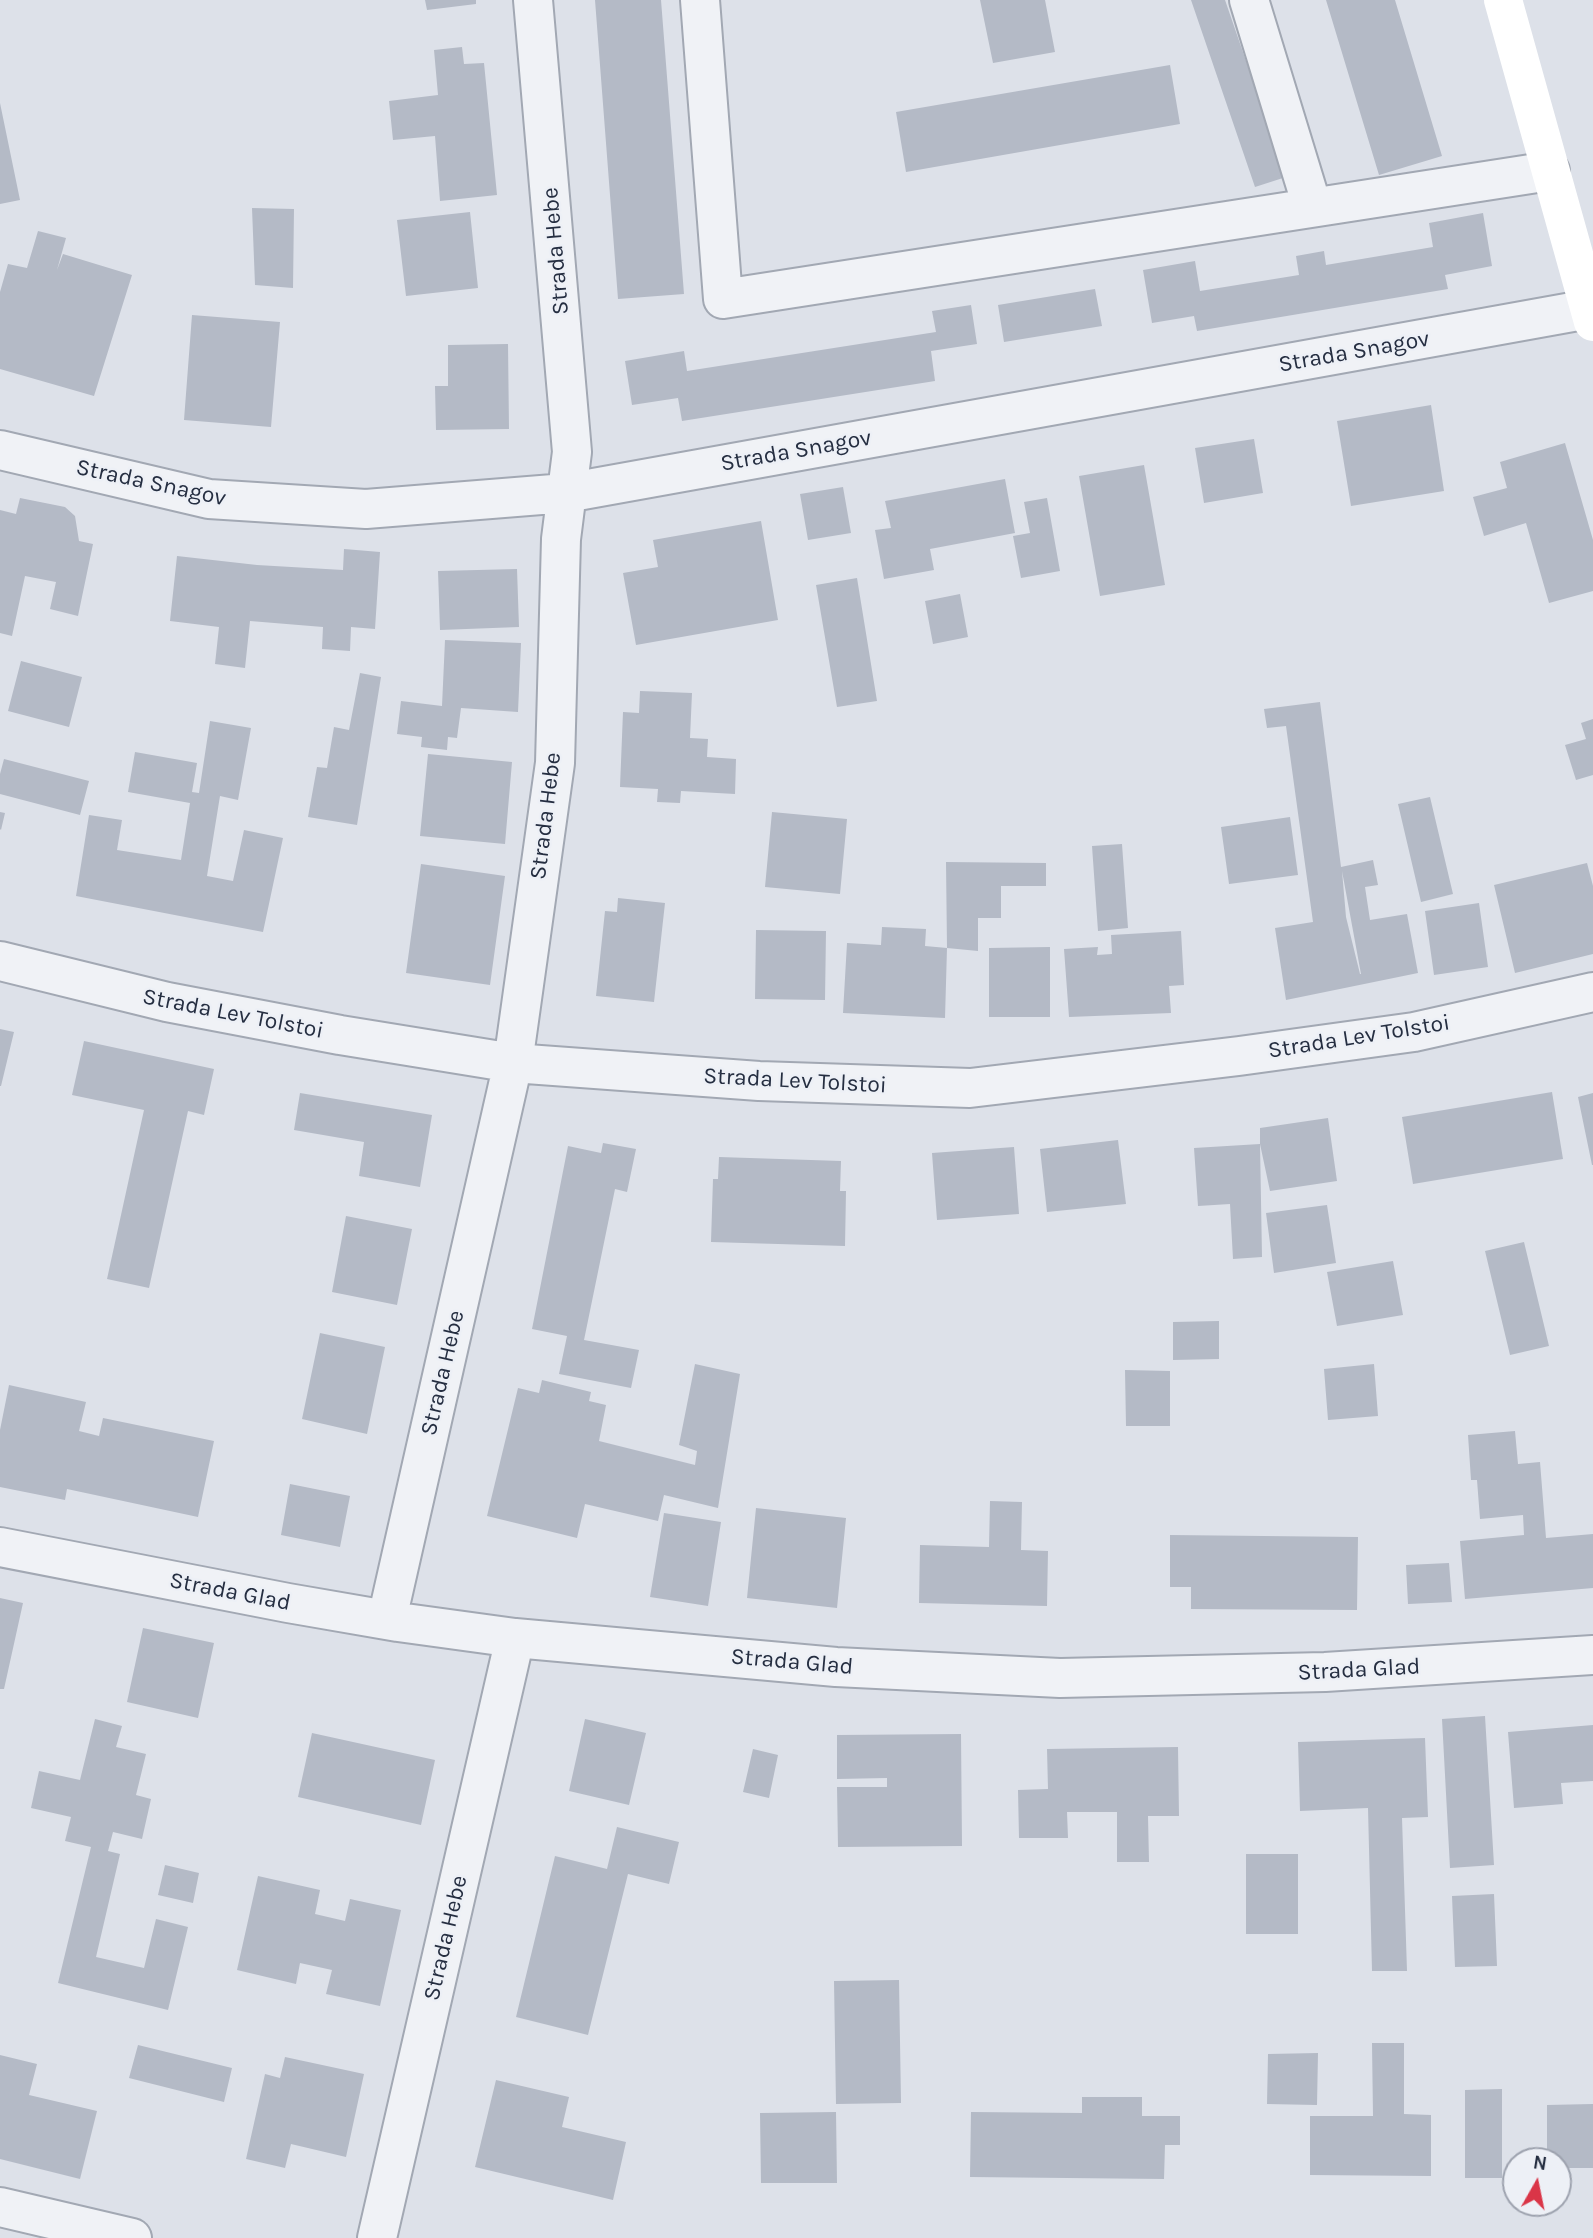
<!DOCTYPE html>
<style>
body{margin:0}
#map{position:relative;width:1593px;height:2238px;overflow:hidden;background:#dde1e9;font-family:Karla,sans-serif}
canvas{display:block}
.north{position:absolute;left:1502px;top:2147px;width:70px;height:70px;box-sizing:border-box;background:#edf0f6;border:2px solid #9da2ae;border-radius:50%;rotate:9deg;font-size:19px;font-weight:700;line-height:28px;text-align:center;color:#252e41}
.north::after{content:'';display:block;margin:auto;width:24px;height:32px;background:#da3547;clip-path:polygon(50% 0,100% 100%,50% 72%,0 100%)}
</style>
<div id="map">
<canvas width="1593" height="2238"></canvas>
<div class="north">N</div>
</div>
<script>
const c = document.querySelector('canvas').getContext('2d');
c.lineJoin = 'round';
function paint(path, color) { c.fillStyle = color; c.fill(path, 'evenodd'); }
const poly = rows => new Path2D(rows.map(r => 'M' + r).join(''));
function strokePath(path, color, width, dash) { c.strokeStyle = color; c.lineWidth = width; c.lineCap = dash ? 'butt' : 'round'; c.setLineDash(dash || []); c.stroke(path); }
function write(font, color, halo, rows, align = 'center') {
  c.font = font + ' Karla,sans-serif'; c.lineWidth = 5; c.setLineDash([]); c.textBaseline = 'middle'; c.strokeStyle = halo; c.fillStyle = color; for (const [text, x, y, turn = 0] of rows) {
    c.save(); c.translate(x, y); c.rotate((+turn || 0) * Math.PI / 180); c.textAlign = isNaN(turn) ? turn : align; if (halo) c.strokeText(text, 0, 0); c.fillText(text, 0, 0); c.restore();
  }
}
const building = poly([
 [425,0,476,0,476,4,427,10],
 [595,0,661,0,684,294,618,299],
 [980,0,1045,0,1055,52,993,63],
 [1191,0,1225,0,1286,177,1255,187],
 [1326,0,1395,0,1442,156,1379,175],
 [462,47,464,64,484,63,497,195,440,201,435,136,393,140,389,101,438,95,434,50],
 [1170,65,1180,124,906,172,896,112],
 [0,103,20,200,0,204],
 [252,208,294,209,293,288,255,285],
 [470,212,478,288,406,296,397,220],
 [1483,213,1492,266,1445,275,1448,289,1197,331,1194,316,1152,323,1143,270,1195,261,1200,291,1299,275,1296,256,1324,251,1326,265,1433,247,1429,223],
 [38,231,66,238,57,270,63,254,132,275,94,396,0,369,0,292,8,264,27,268],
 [1095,289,1102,326,1004,342,998,305],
 [971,305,977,344,931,351,935,381,682,421,678,398,632,405,625,361,684,351,687,371,936,332,932,311],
 [192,315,280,322,271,427,184,420],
 [508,344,509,429,436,430,435,386,448,386,448,345],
 [1431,405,1444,491,1351,506,1337,421],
 [1254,439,1263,493,1204,503,1195,448],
 [1565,443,1593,540,1593,591,1549,603,1526,523,1484,536,1473,497,1507,488,1500,462],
 [1144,465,1165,585,1100,596,1079,476],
 [1005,479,1015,533,930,549,934,570,884,579,875,530,891,528,885,501],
 [843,487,851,533,808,540,800,494],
 [20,498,65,507,75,516,79,541,93,544,78,616,50,609,56,582,25,576,12,636,0,633,0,510,16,514],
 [1047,498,1060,571,1021,578,1013,536,1030,533,1024,502],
 [761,521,778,620,636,645,623,573,658,567,653,540],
 [344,549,380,552,375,629,351,627,350,651,322,649,323,627,250,621,245,668,215,664,219,627,170,621,177,556,257,565,343,570],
 [517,569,519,627,440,630,438,571],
 [857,578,877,701,837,707,816,585],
 [960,594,968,637,933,644,925,601],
 [445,640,521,643,518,712,461,708,457,738,448,737,447,750,421,747,422,737,397,734,401,701,442,706],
 [21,661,82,677,69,727,8,711],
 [360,673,381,677,357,825,308,817,317,767,327,768,334,727,349,730],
 [640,691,692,693,690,738,708,739,707,757,736,759,735,794,681,791,680,803,657,802,658,789,620,787,623,712,639,713],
 [1320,702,1341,867,1373,860,1378,885,1365,887,1370,920,1407,914,1418,973,1286,1000,1275,928,1313,922,1286,726,1267,728,1264,709],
 [1342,871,1361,974,1360,974,1346,917],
 [1593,719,1593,775,1576,780,1565,745,1586,739,1581,723],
 [210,721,251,728,238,800,220,796,207,876,233,881,244,830,283,838,263,932,76,896,89,815,122,820,117,850,181,860,190,803,128,792,135,752,197,763,192,792,199,793],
 [428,754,512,762,505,844,420,836],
 [4,759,89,781,80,815,0,794,0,774],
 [1430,797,1453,894,1421,902,1398,804],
 [0,812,5,813,1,830,0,829],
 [772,812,847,819,840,894,765,887],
 [1290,817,1298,875,1229,884,1221,827],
 [1122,844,1128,928,1098,931,1092,846],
 [946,862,1046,863,1046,886,1001,886,1001,918,978,918,978,951,947,948],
 [1587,863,1593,886,1593,954,1515,973,1494,885],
 [421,864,505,876,490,985,406,973],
 [618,898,665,903,654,1002,596,996,605,911,617,912],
 [1479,903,1488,967,1434,975,1425,911],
 [882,927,926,929,925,946,947,948,945,1018,843,1013,847,943,881,945],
 [756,930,826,931,825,1000,755,999],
 [1181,931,1184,985,1169,986,1171,1013,1069,1017,1064,949,1098,947,1097,955,1112,954,1111,935],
 [1050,947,1050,1017,989,1017,989,948],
 [0,1029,14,1032,1,1086,0,1086],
 [84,1041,214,1069,204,1115,188,1111,149,1288,107,1279,144,1110,72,1095],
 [1552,1092,1563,1159,1413,1184,1402,1117],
 [300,1093,432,1115,420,1187,359,1176,364,1142,294,1130],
 [1593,1093,1593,1165,1592,1165,1578,1097],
 [1328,1118,1337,1181,1270,1191,1260,1144,1262,1257,1233,1259,1230,1204,1198,1206,1194,1148,1260,1144,1260,1128],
 [1118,1140,1126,1204,1047,1212,1040,1149],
 [603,1143,636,1149,627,1192,615,1189,584,1340,639,1350,631,1388,559,1374,567,1336,532,1329,568,1146,601,1153],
 [1014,1147,1019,1214,937,1220,932,1153],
 [719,1157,841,1161,840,1191,846,1191,845,1246,711,1242,713,1179,718,1179],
 [1327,1205,1336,1263,1274,1273,1266,1213],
 [346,1216,412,1229,397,1305,332,1292],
 [1524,1242,1549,1346,1510,1355,1485,1251],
 [1393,1261,1403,1315,1337,1326,1327,1272],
 [1219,1321,1219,1359,1173,1360,1173,1322],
 [320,1333,385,1347,367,1434,302,1419],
 [695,1364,740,1374,718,1508,664,1495,658,1521,585,1504,577,1538,487,1516,518,1388,539,1393,542,1380,591,1392,589,1401,606,1405,599,1441,695,1465,697,1451,679,1445],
 [1374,1364,1378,1416,1328,1420,1324,1369],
 [1125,1370,1170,1371,1170,1426,1126,1426],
 [9,1385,86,1402,79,1431,99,1436,103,1418,214,1441,198,1517,67,1489,65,1500,0,1487,0,1430],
 [1515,1431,1518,1464,1540,1462,1546,1538,1593,1534,1593,1588,1465,1599,1460,1541,1524,1535,1523,1515,1480,1519,1477,1480,1471,1480,1468,1435],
 [290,1484,350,1496,340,1547,281,1535],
 [990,1501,1022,1502,1021,1550,1048,1551,1047,1606,919,1603,920,1545,989,1547],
 [756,1508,846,1518,837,1608,747,1598],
 [664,1513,721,1522,708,1606,650,1597],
 [1170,1535,1358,1537,1357,1610,1191,1609,1191,1587,1170,1587],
 [1449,1563,1452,1602,1408,1604,1406,1565],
 [0,1598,23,1603,4,1689,0,1689],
 [143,1628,214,1643,198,1718,127,1702],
 [1485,1716,1494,1865,1450,1868,1442,1719],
 [95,1719,122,1726,116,1747,146,1754,136,1795,151,1799,142,1839,113,1832,108,1851,120,1854,96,1957,144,1968,156,1919,188,1927,168,2010,58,1983,91,1847,65,1841,71,1817,31,1808,39,1771,80,1780],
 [585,1719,646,1733,629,1805,569,1791],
 [1593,1725,1593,1781,1561,1783,1563,1804,1514,1808,1508,1732],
 [312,1733,435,1760,421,1825,298,1797],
 [961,1734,962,1846,838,1847,837,1787,887,1787,887,1778,837,1779,837,1735],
 [1425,1738,1428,1817,1402,1818,1407,1971,1372,1971,1368,1808,1300,1811,1298,1742],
 [1178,1747,1179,1816,1148,1816,1149,1862,1117,1862,1117,1812,1067,1812,1068,1838,1019,1838,1018,1790,1048,1789,1047,1749],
 [753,1749,778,1755,769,1798,743,1792],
 [617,1827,679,1842,669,1884,628,1874,588,2035,516,2017,555,1856,607,1869],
 [1246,1854,1298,1854,1298,1934,1246,1934],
 [165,1865,199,1873,193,1903,158,1895],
 [258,1876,320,1890,315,1914,345,1921,350,1899,401,1910,380,2006,326,1994,332,1970,300,1963,296,1984,237,1970],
 [1494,1894,1497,1966,1455,1967,1452,1896],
 [899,1980,901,2103,836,2104,834,1981],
 [1372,2043,1404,2043,1404,2114,1431,2115,1431,2176,1310,2175,1310,2116,1373,2116],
 [138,2045,232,2068,224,2102,129,2078],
 [1318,2053,1317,2105,1267,2104,1268,2054],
 [0,2055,37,2064,29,2095,97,2111,80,2179,0,2159],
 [285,2057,364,2074,346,2157,291,2144,285,2168,246,2159,265,2074,280,2078],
 [496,2080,569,2097,562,2127,626,2142,613,2200,475,2167],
 [1502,2089,1502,2178,1465,2178,1465,2090],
 [1082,2097,1142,2097,1142,2116,1180,2116,1180,2145,1165,2145,1164,2179,970,2177,971,2112,1082,2113],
 [1593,2104,1593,2168,1558,2168,1558,2161,1547,2161,1547,2105],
 [836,2112,837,2183,761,2183,760,2113]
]);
const minor = poly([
 [700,0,723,299,1550,171],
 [1249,0,1312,206],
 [0,450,209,499,366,509,566,493,1589,309],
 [0,961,167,1002,340,1035,513,1063,759,1081,970,1088,1239,1056,1414,1032,1593,992],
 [0,1547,288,1603,398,1622,515,1638,836,1667,1060,1678,1325,1672,1593,1655],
 [387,1619,513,1063,555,763,561,539,572,452,533,0],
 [0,2207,132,2238],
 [377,2238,515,1638]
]);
const secondary = poly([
 [1503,0,1593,322]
]);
const streetNames = [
 ["Strada Hebe",556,251,-95],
 ["Strada Snagov",1354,352,-10],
 ["Strada Snagov",796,451,-10],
 ["Strada Snagov",151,483,12],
 ["Strada Hebe",546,816,-83],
 ["Strada Lev Tolstoi",233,1014,11],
 ["Strada Lev Tolstoi",1359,1037,-9],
 ["Strada Lev Tolstoi",795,1081,3],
 ["Strada Hebe",443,1373,-77],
 ["Strada Glad",230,1592,11],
 ["Strada Glad",792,1662,5],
 ["Strada Glad",1359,1670,-3],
 ["Strada Hebe",446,1938,-77]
];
paint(building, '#b4bac6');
strokePath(minor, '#a2a8b3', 42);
strokePath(minor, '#f0f2f6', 38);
strokePath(secondary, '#fff', 38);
write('23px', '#252e41', '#edf0f6', streetNames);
</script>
